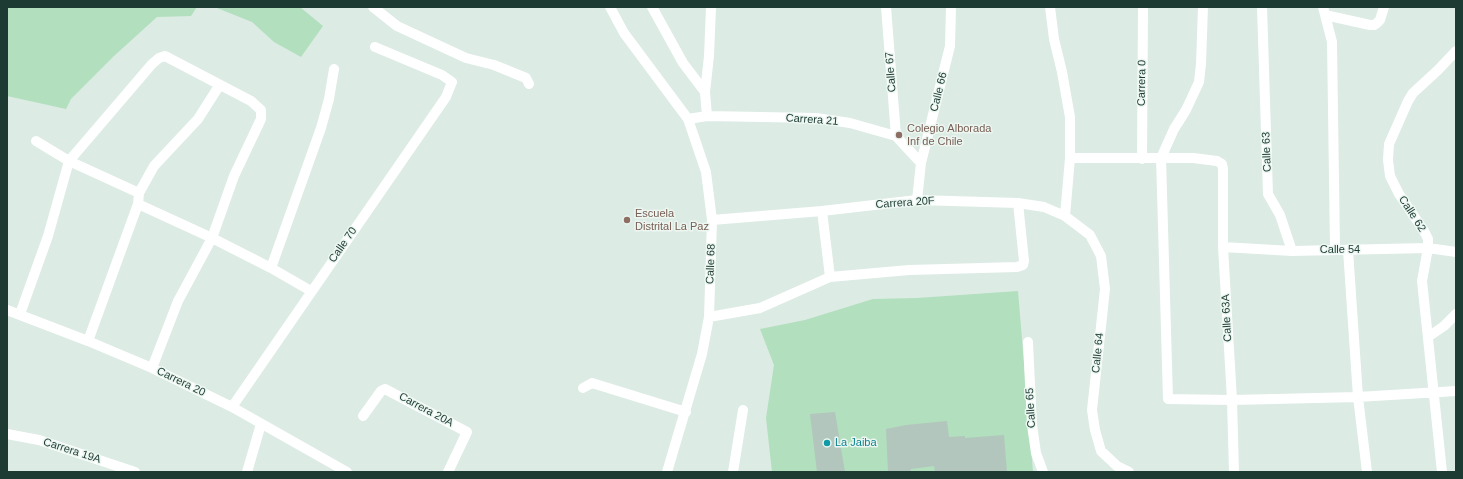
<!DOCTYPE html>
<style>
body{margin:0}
#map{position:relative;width:1463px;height:479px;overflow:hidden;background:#dcebe4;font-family:Helvetica,sans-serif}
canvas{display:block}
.frame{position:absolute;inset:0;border:8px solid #1d3b32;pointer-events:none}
</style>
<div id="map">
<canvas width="1463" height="479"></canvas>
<div class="frame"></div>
</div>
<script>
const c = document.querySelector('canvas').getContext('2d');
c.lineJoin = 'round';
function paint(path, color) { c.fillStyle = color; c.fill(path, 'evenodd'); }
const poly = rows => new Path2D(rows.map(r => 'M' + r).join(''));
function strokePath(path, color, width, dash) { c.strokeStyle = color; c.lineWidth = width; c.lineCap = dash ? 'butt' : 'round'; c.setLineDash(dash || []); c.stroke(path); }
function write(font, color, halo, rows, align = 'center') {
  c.font = font + ' Helvetica,sans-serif'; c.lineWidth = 3; c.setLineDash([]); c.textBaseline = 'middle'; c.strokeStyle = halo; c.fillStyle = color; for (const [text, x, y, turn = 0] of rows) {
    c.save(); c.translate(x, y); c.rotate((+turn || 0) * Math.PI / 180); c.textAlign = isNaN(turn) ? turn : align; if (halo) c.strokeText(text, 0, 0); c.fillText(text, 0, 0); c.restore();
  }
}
const green = poly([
 [7,7,197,7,191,16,157,17,114,56,71,99,66,109,7,96],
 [210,7,300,7,323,26,301,57,274,42,252,22,217,8],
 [1018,291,1033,472,772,472,766,418,774,365,760,329,805,320,873,299,917,298]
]);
const building = poly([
 [835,412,845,472,817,472,810,414],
 [947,421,949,437,965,436,965,438,1004,435,1007,472,935,472,934,466,911,469,910,472,888,472,886,429,906,425]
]);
const minor = poly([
 [373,7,397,26,466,58,494,65,526,78,529,84],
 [610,7,624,33,688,119,706,172,712,220,709,317,702,354,667,472],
 [652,7,683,63,705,92],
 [886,7,896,136],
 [1050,7,1054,39,1062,72,1070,117,1070,158,1065,216],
 [1203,7,1201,64,1199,82,1186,110,1174,129,1161,158,1168,399,1232,400,1358,397,1456,391],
 [1262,7,1268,194,1280,215,1292,251],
 [1323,7,1332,42,1335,249],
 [1325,15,1370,25,1374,25,1377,23,1380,20,1384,7],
 [707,116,705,92,709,56,711,7],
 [688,119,707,116,816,118,850,123,896,136,921,163],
 [36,141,69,161,139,193],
 [1070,158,1193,158,1217,161,1222,164,1223,169,1223,247,1232,400,1234,472],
 [1142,159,1143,7],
 [917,200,921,163,950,46,951,7],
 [138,204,212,238,271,268,311,291],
 [822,211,830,277],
 [712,220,822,211,917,200,1018,203,1044,207,1065,216,1090,235,1101,256,1105,289,1092,410,1095,430,1101,451,1117,466,1129,472],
 [1223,247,1292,251,1428,248,1456,252],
 [1348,250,1358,397,1367,472],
 [271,268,321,128,329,99,334,69],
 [7,310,88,341,152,368,232,407,347,472],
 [20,314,48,236,69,161,152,64,159,58,165,56,251,101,261,110,261,119,234,176,212,238,178,301,152,368],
 [709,317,760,308,830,277,909,270,1017,267,1023,265,1024,261,1018,203],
 [1428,337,1444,326,1456,314],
 [88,341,138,204,139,193,154,166,198,119,219,86],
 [1028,342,1032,425,1036,453,1043,472],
 [583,388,592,383,686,412],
 [232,407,446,97,452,82,442,75,375,47],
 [363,416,381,391,385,389,467,432,448,472],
 [7,434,39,440,135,472],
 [247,472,261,424],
 [733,472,743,410],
 [1442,472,1422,281,1428,248,1428,239,1424,231,1399,194,1390,176,1388,160,1389,144,1408,101,1413,93,1438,70,1456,51]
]);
const markers = [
 [899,135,4,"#8d6e63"],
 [627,220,4,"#8d6e63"],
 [827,443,4,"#0f9aa8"]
];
const streetNames = [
 ["Calle 67",891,72,-94],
 ["Carrera 0",1142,83,-89],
 ["Calle 66",939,92,-76],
 ["Carrera 21",812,120,4],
 ["Calle 63",1267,152,-92],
 ["Carrera 20F",905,203,-4],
 ["Calle 62",1412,214,57],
 ["Calle 70",343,245,-55],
 ["Calle 54",1340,250],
 ["Calle 68",711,264,-88],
 ["Calle 63A",1227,318,-93],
 ["Calle 64",1098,353,-84],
 ["Carrera 20",181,382,26],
 ["Calle 65",1031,408,-93],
 ["Carrera 20A",426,410,28],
 ["Carrera 19A",72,451,18]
];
const educationNames = [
 ["Colegio Alborada",907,129],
 ["Inf de Chile",907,142],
 ["Escuela",635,214],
 ["Distrital La Paz",635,227]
];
const cultureNames = [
 ["La Jaiba",835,443]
];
paint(green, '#b2dfbd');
paint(building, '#b2c6bd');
strokePath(minor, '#fff', 10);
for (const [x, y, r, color] of markers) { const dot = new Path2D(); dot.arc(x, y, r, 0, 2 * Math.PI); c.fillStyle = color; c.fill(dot); strokePath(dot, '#edf7f2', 1.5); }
write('11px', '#1d3b32', '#edf7f2', streetNames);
write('11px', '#785e54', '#edf7f2', educationNames, 'left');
write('11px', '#0d838f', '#edf7f2', cultureNames, 'left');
</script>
